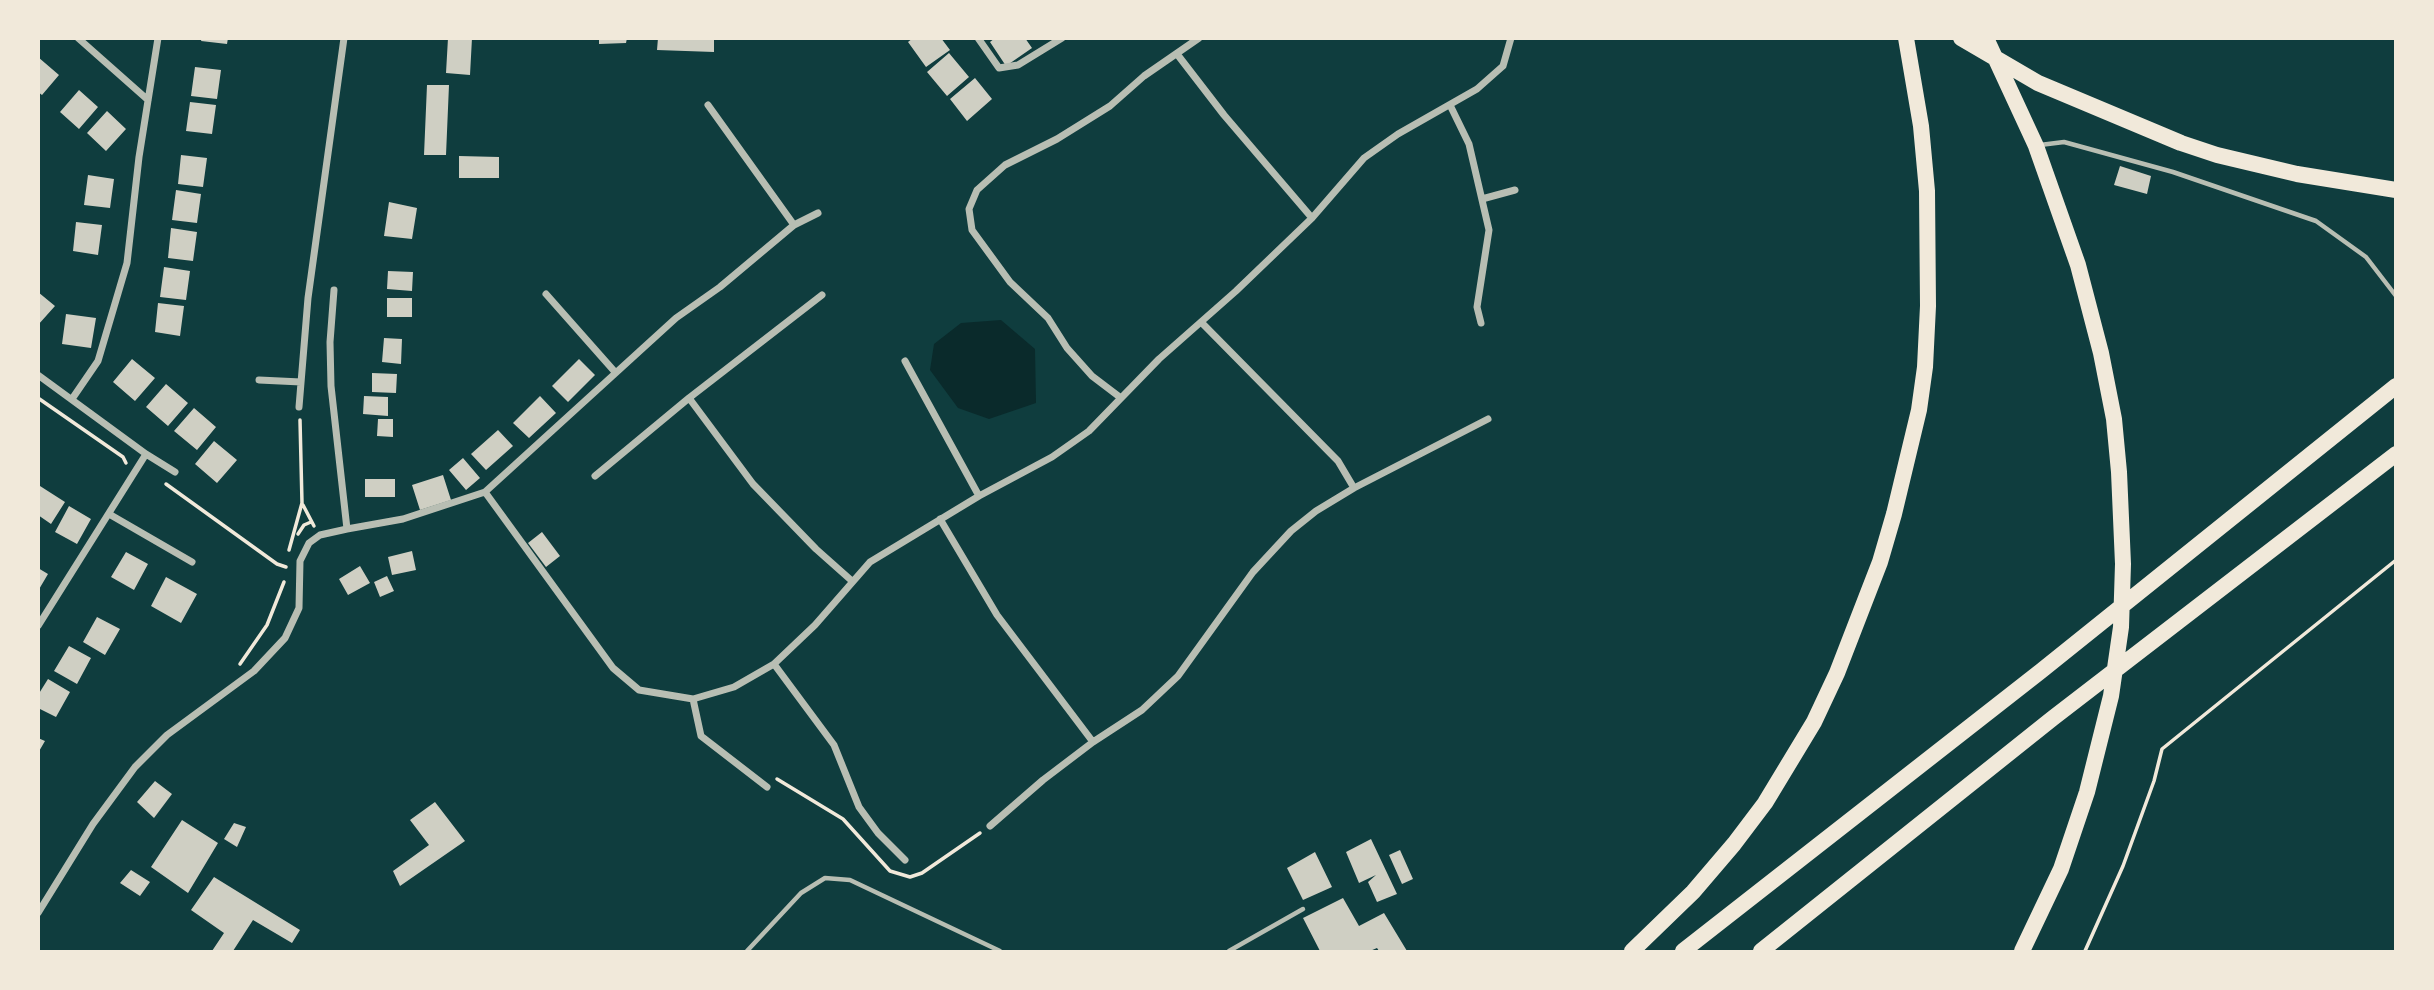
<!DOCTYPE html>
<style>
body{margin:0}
#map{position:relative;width:2434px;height:990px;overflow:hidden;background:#0f3d3e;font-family:"Public Sans",sans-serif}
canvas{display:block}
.frame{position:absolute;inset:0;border:40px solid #f1e9da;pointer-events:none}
</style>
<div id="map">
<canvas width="2434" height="990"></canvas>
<div class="frame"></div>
</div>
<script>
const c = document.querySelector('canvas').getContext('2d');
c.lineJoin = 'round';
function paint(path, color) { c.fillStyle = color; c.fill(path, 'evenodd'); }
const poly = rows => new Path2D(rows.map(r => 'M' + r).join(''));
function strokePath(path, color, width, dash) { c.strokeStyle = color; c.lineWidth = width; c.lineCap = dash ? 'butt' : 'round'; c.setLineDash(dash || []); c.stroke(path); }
const water = poly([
 [1001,320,1035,349,1036,403,989,419,958,408,930,370,934,344,961,323]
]);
const building = poly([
 [202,38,228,38,227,44,201,41],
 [448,38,472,38,470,75,446,73],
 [599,38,627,38,626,43,599,44],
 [658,38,714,38,714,52,657,50],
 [913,38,941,38,950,50,926,67,908,42],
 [995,38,1025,38,1032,48,1006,66,990,42],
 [949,53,969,77,947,96,927,72],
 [38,57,59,75,42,95,38,92],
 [195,67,221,70,217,99,191,96],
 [975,78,992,99,967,121,950,99],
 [427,85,449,85,446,155,424,155],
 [79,90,98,107,79,129,60,112],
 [190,102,216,105,212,134,186,131],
 [107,111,126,129,106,151,87,133],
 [181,155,207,158,203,187,178,184],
 [459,156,499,157,499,178,459,178],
 [2120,166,2151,176,2147,194,2114,185],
 [88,175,114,179,110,208,84,205],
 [176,190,201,194,197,223,172,220],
 [389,202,417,208,412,239,384,236],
 [76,222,102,225,98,255,73,251],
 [171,228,197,232,193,261,168,258],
 [164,267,190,271,186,300,160,297],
 [388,271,413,272,412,291,387,289],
 [38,292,55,306,38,325],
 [387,298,412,298,412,317,387,317],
 [158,303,184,306,180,336,155,332],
 [66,314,96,318,91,348,62,344],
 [384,338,402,339,401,364,382,362],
 [132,359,155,378,135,401,113,382],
 [579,359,595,375,568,402,552,386],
 [372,373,397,374,396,393,372,392],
 [166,384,188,403,168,426,146,407],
 [364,396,388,397,388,416,363,414],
 [540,396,556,413,529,438,513,423],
 [194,408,216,427,197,450,174,431],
 [378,419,393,419,393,437,377,436],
 [498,430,513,446,486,470,471,454],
 [214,441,237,460,217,483,195,464],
 [463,458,480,478,466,490,449,470],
 [443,475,451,500,420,510,412,485],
 [365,479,395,479,395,497,365,497],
 [40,486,65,502,51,524,38,515,38,489],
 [69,506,91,519,77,544,55,532],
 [542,532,560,556,546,567,528,543],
 [412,551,416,570,392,575,388,557],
 [126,552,148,564,134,590,111,577],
 [360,566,370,583,348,595,339,579],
 [38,568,48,574,38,591],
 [387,576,394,591,380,597,374,582],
 [166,577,197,594,181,623,151,606],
 [97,617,120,629,105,655,83,642],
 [69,646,91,658,77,684,54,671],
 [48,679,70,692,56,717,38,708,38,695],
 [38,738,45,741,38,753],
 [155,781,172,794,154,818,137,802],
 [435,802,465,841,400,886,393,871,429,845,410,820],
 [182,820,218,843,188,893,151,867],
 [234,823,246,827,237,847,224,839],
 [1371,839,1397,894,1377,902,1368,882,1376,875,1359,883,1346,852],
 [1400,850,1413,879,1402,884,1389,855],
 [1315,852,1332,887,1303,900,1287,868],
 [131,870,150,882,140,896,120,883],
 [214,877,300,930,292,943,253,920,233,951,212,951,224,933,191,910],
 [1343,898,1359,926,1384,913,1407,951,1379,951,1377,948,1370,951,1320,951,1303,918]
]);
const path = poly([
 [38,398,123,457,126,463],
 [166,484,277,564,286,567],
 [303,505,314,526],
 [298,534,304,525,311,522],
 [289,550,302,503,300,420],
 [240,664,267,625,284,582],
 [777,779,843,819,890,871,910,877,922,873,980,833],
 [2085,951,2123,866,2154,781,2162,749,2396,560]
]);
const service = poly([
 [2040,145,2064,142,2173,172,2316,221,2366,257,2396,296],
 [747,951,801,893,825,878,850,880,1000,951],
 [1229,951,1303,909]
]);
const minor = poly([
 [78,38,148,100],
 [978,38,999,68,1018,65,1062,38],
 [1177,54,1224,115,1312,218],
 [708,105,794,225],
 [1450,105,1469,144,1489,230,1477,307,1481,323],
 [1482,199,1515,190],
 [334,290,330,342,331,386,347,529,403,519,485,492,676,318,720,287,794,225,818,213],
 [546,294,615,372],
 [1202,323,1338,461,1354,488],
 [905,361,979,496],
 [38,375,146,454,175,472],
 [259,380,301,382],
 [689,398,753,484,816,549,852,581],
 [1121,398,1092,376,1067,348,1048,318,1010,282,972,230,969,209,977,190,1005,165,1057,139,1110,106,1144,76,1199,38],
 [72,399,98,361,127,263,139,157,158,38],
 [299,407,308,298,344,38],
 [595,476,689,398,822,295],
 [485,492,613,668,639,690,693,699,734,687,774,664,815,625,870,562,979,496,1052,457,1089,431,1159,359,1236,291,1312,218,1364,158,1398,134,1477,89,1503,66,1511,38],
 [109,514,192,562],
 [940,519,997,615,1093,742],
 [38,626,146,454],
 [774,664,834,745,859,807,878,833,905,860],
 [693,699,701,736,767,787],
 [990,826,1043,780,1093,742,1142,710,1178,676,1253,572,1291,531,1316,511,1354,488,1488,419],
 [38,913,93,824,135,767,167,735,254,671,285,638,299,608,300,561,309,543,320,535,347,529]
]);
const motorway = poly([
 [1961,38,2038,83,2181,143,2217,155,2297,174,2396,190],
 [1986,38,2036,146,2078,265,2101,353,2114,419,2119,472,2123,564,2121,627,2111,696,2087,792,2061,869,2022,951],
 [1632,951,1693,892,1734,844,1765,803,1814,722,1837,673,1880,562,1894,514,1919,410,1925,367,1928,306,1927,191,1921,126,1906,38],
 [1683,951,2041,671,2396,386],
 [1761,951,2053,718,2396,454]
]);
paint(water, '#0a2a2b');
paint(building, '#cfcfc3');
strokePath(path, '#f1e9da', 3.5);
strokePath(service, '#b8beb3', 4.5);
strokePath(minor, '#b8beb3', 7);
strokePath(motorway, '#f1e9da', 16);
</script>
